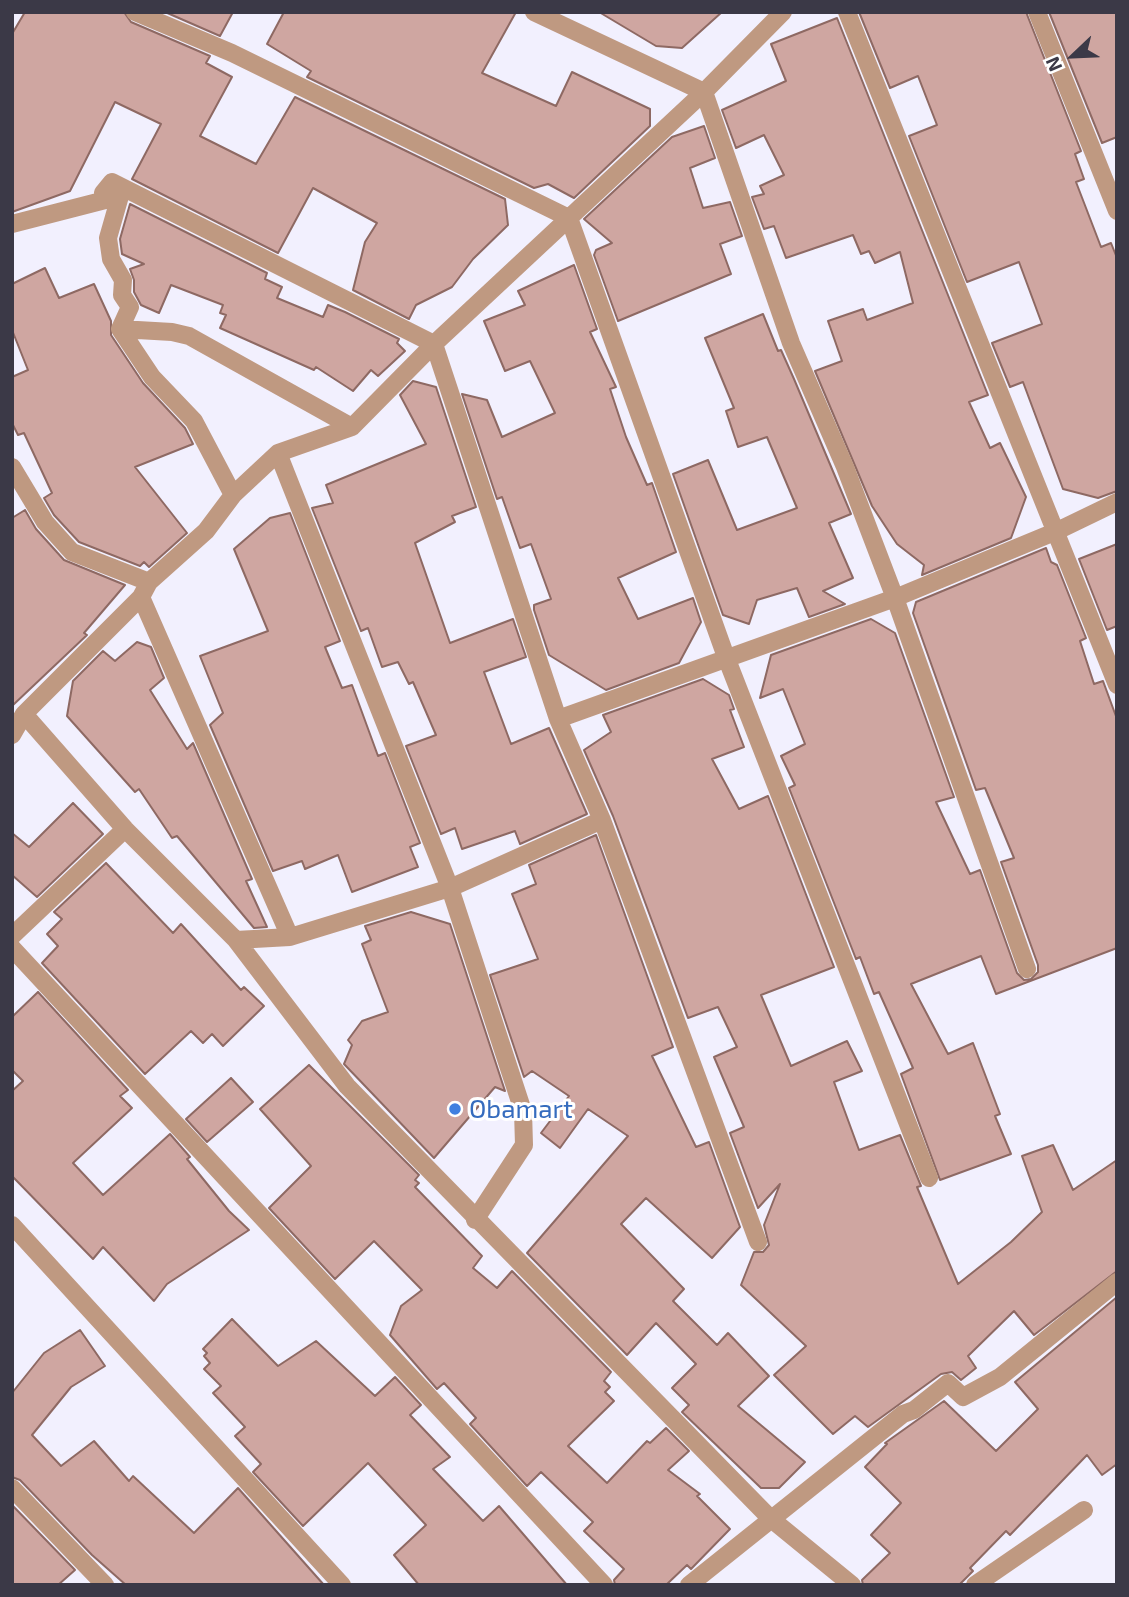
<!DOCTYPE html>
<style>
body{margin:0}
#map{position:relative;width:1129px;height:1597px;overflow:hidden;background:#f2f0fe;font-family:"Exo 2",sans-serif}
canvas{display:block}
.frame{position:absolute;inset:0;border:14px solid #3b3947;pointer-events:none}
.north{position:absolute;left:1038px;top:21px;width:70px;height:70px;-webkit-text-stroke:5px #fff;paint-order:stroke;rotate:247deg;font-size:19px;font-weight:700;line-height:28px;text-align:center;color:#3b3947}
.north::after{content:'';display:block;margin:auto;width:24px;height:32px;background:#3b3947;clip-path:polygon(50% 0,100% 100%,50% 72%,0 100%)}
</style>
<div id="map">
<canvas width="1129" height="1597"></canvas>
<div class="frame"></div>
<div class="north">N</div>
</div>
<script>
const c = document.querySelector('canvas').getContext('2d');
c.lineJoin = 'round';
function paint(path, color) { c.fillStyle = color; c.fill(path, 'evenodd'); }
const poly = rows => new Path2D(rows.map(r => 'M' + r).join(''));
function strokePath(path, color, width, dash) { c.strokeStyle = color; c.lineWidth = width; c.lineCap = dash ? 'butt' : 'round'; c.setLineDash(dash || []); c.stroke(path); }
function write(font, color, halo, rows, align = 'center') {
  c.font = font + ' "Exo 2",sans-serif'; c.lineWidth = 6; c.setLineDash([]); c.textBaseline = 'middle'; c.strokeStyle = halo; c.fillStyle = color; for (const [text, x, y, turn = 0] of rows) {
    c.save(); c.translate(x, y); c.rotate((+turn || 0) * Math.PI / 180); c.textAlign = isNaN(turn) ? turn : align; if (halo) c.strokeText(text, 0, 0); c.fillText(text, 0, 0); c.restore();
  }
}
const building = poly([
 [25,12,124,12,131,22,210,56,206,63,232,77,200,136,256,164,295,97,505,199,508,225,473,259,452,287,416,305,409,319,353,290,365,242,377,223,313,188,278,253,132,179,161,124,115,102,70,191,12,212,12,34,25,12],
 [165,12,233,12,220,36,165,12],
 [284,12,516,12,482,73,556,106,572,72,650,109,650,126,574,198,548,184,534,188,307,77,311,71,267,44,284,12],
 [599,12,722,12,682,48,656,46,599,12],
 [859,12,1026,12,1081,151,1075,154,1084,179,1076,182,1101,247,1111,243,1117,258,1117,491,1098,498,1063,489,1023,382,1010,387,992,343,1042,324,1019,262,967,282,909,136,937,125,918,76,890,88,859,12],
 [1049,12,1117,12,1117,137,1102,143,1049,12],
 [837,18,988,395,969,402,990,448,1000,443,1026,497,1011,538,922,575,924,565,897,544,872,506,815,371,842,361,828,321,863,309,867,320,913,303,900,252,875,263,869,251,861,254,853,235,786,258,774,226,764,229,752,197,764,194,760,186,784,175,764,135,736,148,722,110,786,81,771,44,837,18],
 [704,126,715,158,690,168,703,208,730,202,742,236,720,244,731,274,618,321,594,255,596,250,612,243,584,219,672,137,704,126],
 [130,204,267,273,265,279,282,287,277,298,323,317,328,305,345,312,399,339,397,343,405,351,378,376,371,370,353,391,316,367,314,370,220,328,226,315,220,313,223,305,171,285,159,313,141,305,134,292,134,280,130,269,144,264,122,254,120,239,130,204],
 [574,265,597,329,590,332,616,387,610,389,626,437,647,485,652,483,676,552,618,578,638,619,693,598,701,622,679,663,606,690,549,655,534,610,534,605,551,599,531,544,520,548,502,497,497,499,462,394,487,400,502,437,555,413,530,361,505,371,484,321,525,305,518,291,574,265],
 [45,268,59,298,94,284,111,321,111,335,143,383,185,428,193,444,135,467,187,533,149,567,144,562,140,566,79,542,54,515,44,498,52,493,24,433,18,435,12,423,12,377,28,370,12,330,12,284,45,268],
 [763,314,778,351,781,350,794,379,851,514,829,523,853,578,823,591,845,604,809,617,797,588,757,600,749,624,723,615,673,474,708,460,737,530,797,508,767,437,738,447,726,411,734,408,705,338,763,314],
 [413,381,436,387,476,507,452,516,455,522,415,543,450,643,513,619,526,657,484,672,511,744,549,728,587,814,520,844,515,831,462,849,455,828,441,834,406,746,436,735,413,682,409,684,398,662,382,667,368,628,361,631,312,508,333,503,326,485,426,444,400,395,413,381],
 [25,510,36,529,64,560,125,585,84,633,87,635,12,706,12,518,25,510],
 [290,513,340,641,325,647,342,688,352,685,378,756,385,753,420,843,410,847,418,867,352,892,338,855,305,869,302,861,273,871,210,725,223,713,200,656,268,631,234,549,270,518,290,513],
 [1117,544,1117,626,1107,630,1079,559,1117,544],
 [1046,548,1051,562,1057,565,1086,638,1080,641,1094,684,1103,681,1117,719,1117,948,996,994,981,956,911,984,948,1054,973,1043,1000,1114,995,1116,1011,1154,940,1180,901,1074,913,1068,879,992,874,994,860,957,856,959,789,788,795,785,781,756,805,744,783,689,760,698,771,655,871,619,895,633,954,797,936,802,970,874,980,870,1017,973,1024,980,1031,979,1038,972,1038,965,1001,862,1014,858,985,788,976,790,913,613,916,602,1046,548],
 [137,642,151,647,164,678,150,690,187,749,193,743,252,879,246,881,267,927,254,928,177,836,172,838,139,789,135,792,67,716,73,681,103,651,115,661,137,642],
 [703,679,729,695,734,709,730,710,744,747,712,759,739,809,768,796,834,967,761,995,791,1066,847,1041,862,1071,834,1082,859,1150,900,1135,921,1186,917,1187,958,1284,1011,1242,1042,1212,1022,1156,1053,1145,1073,1190,1117,1160,1117,1271,1034,1335,1014,1311,968,1356,976,1368,961,1380,952,1372,941,1374,868,1427,855,1416,833,1434,774,1375,806,1346,741,1285,754,1252,763,1252,769,1245,764,1225,780,1184,758,1208,730,1133,744,1127,714,1057,737,1047,718,1007,688,1018,613,816,584,750,611,732,603,715,703,679],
 [73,803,103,834,37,897,12,875,12,833,29,847,73,803],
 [596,835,673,1047,652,1056,696,1147,709,1142,740,1227,712,1258,646,1198,621,1224,684,1289,673,1301,717,1345,728,1333,769,1376,738,1406,805,1462,779,1488,761,1488,682,1412,689,1405,672,1388,696,1364,656,1323,627,1355,527,1253,628,1136,588,1109,560,1148,541,1133,569,1096,532,1071,524,1077,490,975,538,959,512,894,536,884,529,865,596,835],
 [106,863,173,933,181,924,241,990,244,987,264,1006,223,1046,212,1034,203,1043,191,1031,145,1074,42,963,58,946,47,934,62,919,54,912,106,863],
 [411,912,450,924,505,1091,495,1087,434,1158,344,1064,352,1045,348,1040,362,1021,388,1012,362,944,371,940,365,926,411,912],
 [38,992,128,1090,120,1096,132,1108,73,1163,103,1195,170,1134,190,1157,187,1159,229,1211,249,1230,167,1284,154,1301,103,1247,93,1259,12,1176,12,1091,23,1081,12,1070,12,1017,38,992],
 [309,1065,419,1175,415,1180,419,1183,415,1187,482,1256,473,1268,497,1288,512,1271,611,1372,604,1381,610,1387,605,1392,614,1401,568,1446,607,1483,647,1441,650,1443,666,1428,689,1451,668,1470,700,1494,697,1496,730,1529,691,1569,687,1565,666,1585,615,1585,614,1580,624,1569,584,1531,593,1522,541,1472,527,1486,470,1424,476,1418,444,1383,437,1389,390,1335,401,1306,422,1290,374,1241,335,1279,269,1208,311,1166,260,1109,309,1065],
 [231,1078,253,1102,207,1142,186,1119,231,1078],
 [1117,1297,1117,1464,1102,1475,1087,1455,1010,1535,1006,1531,970,1568,973,1571,959,1585,863,1585,862,1580,890,1553,871,1535,901,1503,865,1467,887,1444,885,1443,944,1401,996,1451,1038,1409,1015,1382,1117,1297],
 [232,1319,278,1366,316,1341,375,1396,395,1377,421,1405,410,1415,450,1457,433,1469,483,1521,499,1506,567,1585,419,1585,394,1555,426,1525,368,1463,303,1526,253,1472,261,1464,235,1436,245,1427,213,1393,221,1386,204,1369,210,1363,204,1356,207,1353,203,1349,232,1319],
 [80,1330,105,1366,71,1387,32,1435,61,1466,94,1441,129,1481,133,1476,194,1533,238,1488,324,1585,126,1585,92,1555,20,1480,12,1477,12,1393,44,1353,80,1330],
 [12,1505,75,1570,58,1585,12,1585,12,1505]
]);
const street = poly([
 [135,12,232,53,569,218,726,657,929,1178],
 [534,12,704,92,791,343,845,467,895,598,1027,969],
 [847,12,1117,685],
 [1037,12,1117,211],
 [12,224,117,197],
 [120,329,172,332,189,336,352,427],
 [278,453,450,888,523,1111,524,1145,475,1220],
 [12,467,45,522,72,552,149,582],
 [233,495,194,421,152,377,120,329,130,307,122,295,123,280,111,259,108,238,120,196,103,193,112,182,434,344,558,719,602,820,758,1242],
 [141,597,290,937],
 [24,714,125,829,236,940,347,1086,770,1518,852,1585],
 [558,719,895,598,1057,531,1117,502],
 [12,735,24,714,141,597,149,582,206,531,233,495,278,453,352,427,434,344,704,92,783,12],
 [12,936,125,829],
 [236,940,290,937,450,888,602,820],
 [12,948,604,1585],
 [12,1225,342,1585],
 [12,1488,105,1585],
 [689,1585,903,1414,914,1410,948,1383,963,1397,1000,1377,1117,1282],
 [975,1585,1084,1510]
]);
const markers = [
 [455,1109,7,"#3f7fe0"]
];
const shopNames = [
 ["Obamart",469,1109]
];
paint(building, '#cfa6a1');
strokePath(building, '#8e6963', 2);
strokePath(street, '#bf9981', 18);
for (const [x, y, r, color] of markers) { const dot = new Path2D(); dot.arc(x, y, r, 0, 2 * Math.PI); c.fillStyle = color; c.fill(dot); strokePath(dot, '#fff', 2.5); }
write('26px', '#366cbe', '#fff', shopNames, 'left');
</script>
